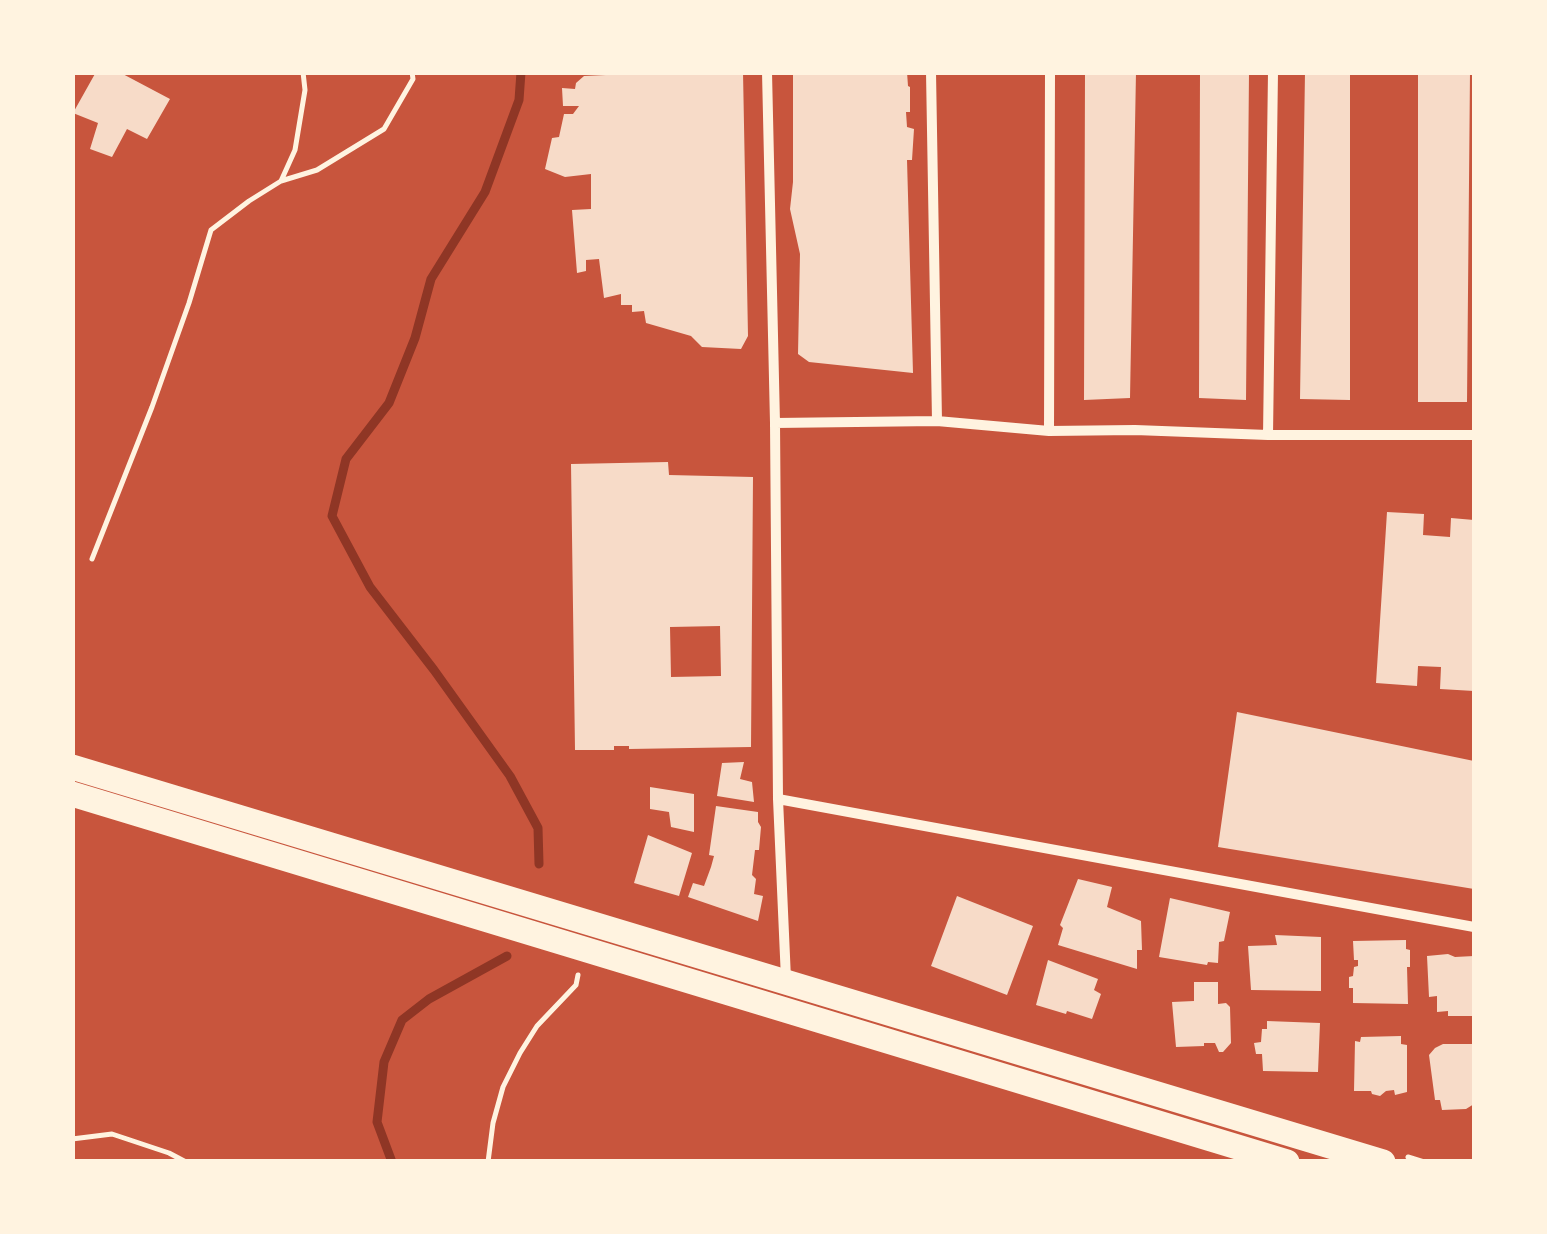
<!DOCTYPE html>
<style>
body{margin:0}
#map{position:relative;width:1547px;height:1234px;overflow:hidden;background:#c8553d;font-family:"Titillium Web",sans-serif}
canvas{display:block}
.frame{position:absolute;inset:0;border:75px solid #fff3e0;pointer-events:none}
</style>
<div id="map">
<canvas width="1547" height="1234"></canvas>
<div class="frame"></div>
</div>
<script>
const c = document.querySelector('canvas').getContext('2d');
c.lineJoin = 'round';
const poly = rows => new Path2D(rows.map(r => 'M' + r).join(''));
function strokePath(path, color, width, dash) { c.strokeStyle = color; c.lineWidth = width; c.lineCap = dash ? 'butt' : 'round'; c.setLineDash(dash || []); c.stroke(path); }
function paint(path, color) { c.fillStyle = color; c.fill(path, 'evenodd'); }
const stream = poly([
 [521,72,519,100,485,192,431,279,415,338,389,403,346,459,332,516,370,587,434,670,510,776,538,828,539,864],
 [392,1162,377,1122,384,1062,402,1020,429,999,507,956]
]);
const building = poly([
 [96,72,119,72,170,99,147,139,127,129,112,157,90,149,98,123,73,113],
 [671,72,743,72,748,336,741,349,702,347,691,336,646,323,644,311,632,312,632,305,621,305,621,294,604,298,599,259,586,260,586,271,577,273,572,210,591,209,591,174,565,177,545,169,552,138,559,137,564,114,573,114,579,106,563,106,562,88,575,89,576,83,584,76],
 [793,72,907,72,908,86,910,87,910,112,906,112,907,127,914,129,912,160,907,160,913,373,809,362,798,354,800,254,790,209,793,182],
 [1085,72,1136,72,1130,398,1084,400],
 [1200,72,1249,72,1246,400,1199,398],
 [1305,72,1350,72,1350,400,1300,399],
 [1418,72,1470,72,1467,402,1418,402],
 [668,462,669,475,753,477,751,747,629,749,629,746,614,746,614,750,575,750,571,464],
 [720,626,721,676,671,677,670,627],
 [1387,512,1424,514,1423,535,1450,537,1451,518,1474,520,1474,691,1440,689,1441,667,1418,666,1417,686,1376,683],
 [1237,712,1474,761,1474,889,1218,847],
 [744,762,740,779,752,782,754,802,717,796,722,763],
 [650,787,694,794,694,832,671,827,669,812,650,809],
 [716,806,758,812,758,822,761,827,759,850,755,850,752,875,756,879,754,894,763,896,758,921,688,897,693,883,704,886,711,867,714,856,709,855],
 [648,835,692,853,679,896,634,883],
 [1078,879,1112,887,1107,907,1141,921,1142,950,1137,950,1137,969,1058,945,1063,928,1060,925],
 [957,896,1033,926,1007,995,931,966],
 [1170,898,1230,912,1224,941,1219,942,1218,963,1208,962,1207,965,1159,957],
 [1275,935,1321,937,1321,991,1251,990,1248,946,1277,945],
 [1406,940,1406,949,1410,950,1410,967,1407,967,1408,1004,1353,1003,1353,988,1349,988,1349,977,1353,976,1354,967,1358,966,1358,960,1354,960,1353,941],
 [1448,954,1455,957,1474,956,1474,1016,1448,1016,1448,1011,1437,1012,1437,996,1429,997,1427,956],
 [1048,960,1098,979,1094,990,1101,994,1092,1019,1067,1011,1066,1014,1036,1005],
 [1194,982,1218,982,1218,1004,1226,1003,1230,1007,1231,1043,1223,1052,1219,1052,1215,1043,1204,1043,1204,1046,1176,1047,1172,1002,1194,1001],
 [1267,1021,1320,1023,1318,1072,1263,1071,1262,1054,1256,1054,1254,1043,1261,1042,1262,1029,1267,1029],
 [1401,1036,1401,1044,1407,1045,1407,1092,1395,1095,1394,1090,1386,1091,1380,1096,1372,1094,1371,1091,1354,1091,1355,1041,1360,1042,1361,1037],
 [1443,1044,1474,1044,1474,1104,1466,1109,1442,1110,1440,1100,1435,1100,1429,1055,1435,1048]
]);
const path = poly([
 [281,181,317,170,384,129,413,79,412,72],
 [92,559,152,407,189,303,211,230,249,201,281,181,295,150,305,90,303,72],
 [72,1139,112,1134,169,1153,186,1162],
 [1408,1157,1424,1162],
 [488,1162,493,1123,503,1087,520,1053,537,1026,576,985,578,975]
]);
const minor = poly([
 [767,72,775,423,778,799,786,979],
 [931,72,937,421],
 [775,423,937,421,1049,431,1135,430,1268,435,1474,435],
 [1049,431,1050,72],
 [1268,435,1273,72],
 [778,799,1474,927]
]);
const primary = poly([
 [72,767,1383,1162],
 [72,794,1287,1162]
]);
strokePath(stream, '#8f3625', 9);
paint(building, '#f7dbc8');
strokePath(path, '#fff3e0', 5);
strokePath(minor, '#fff3e0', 10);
strokePath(primary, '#fff3e0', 25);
</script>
